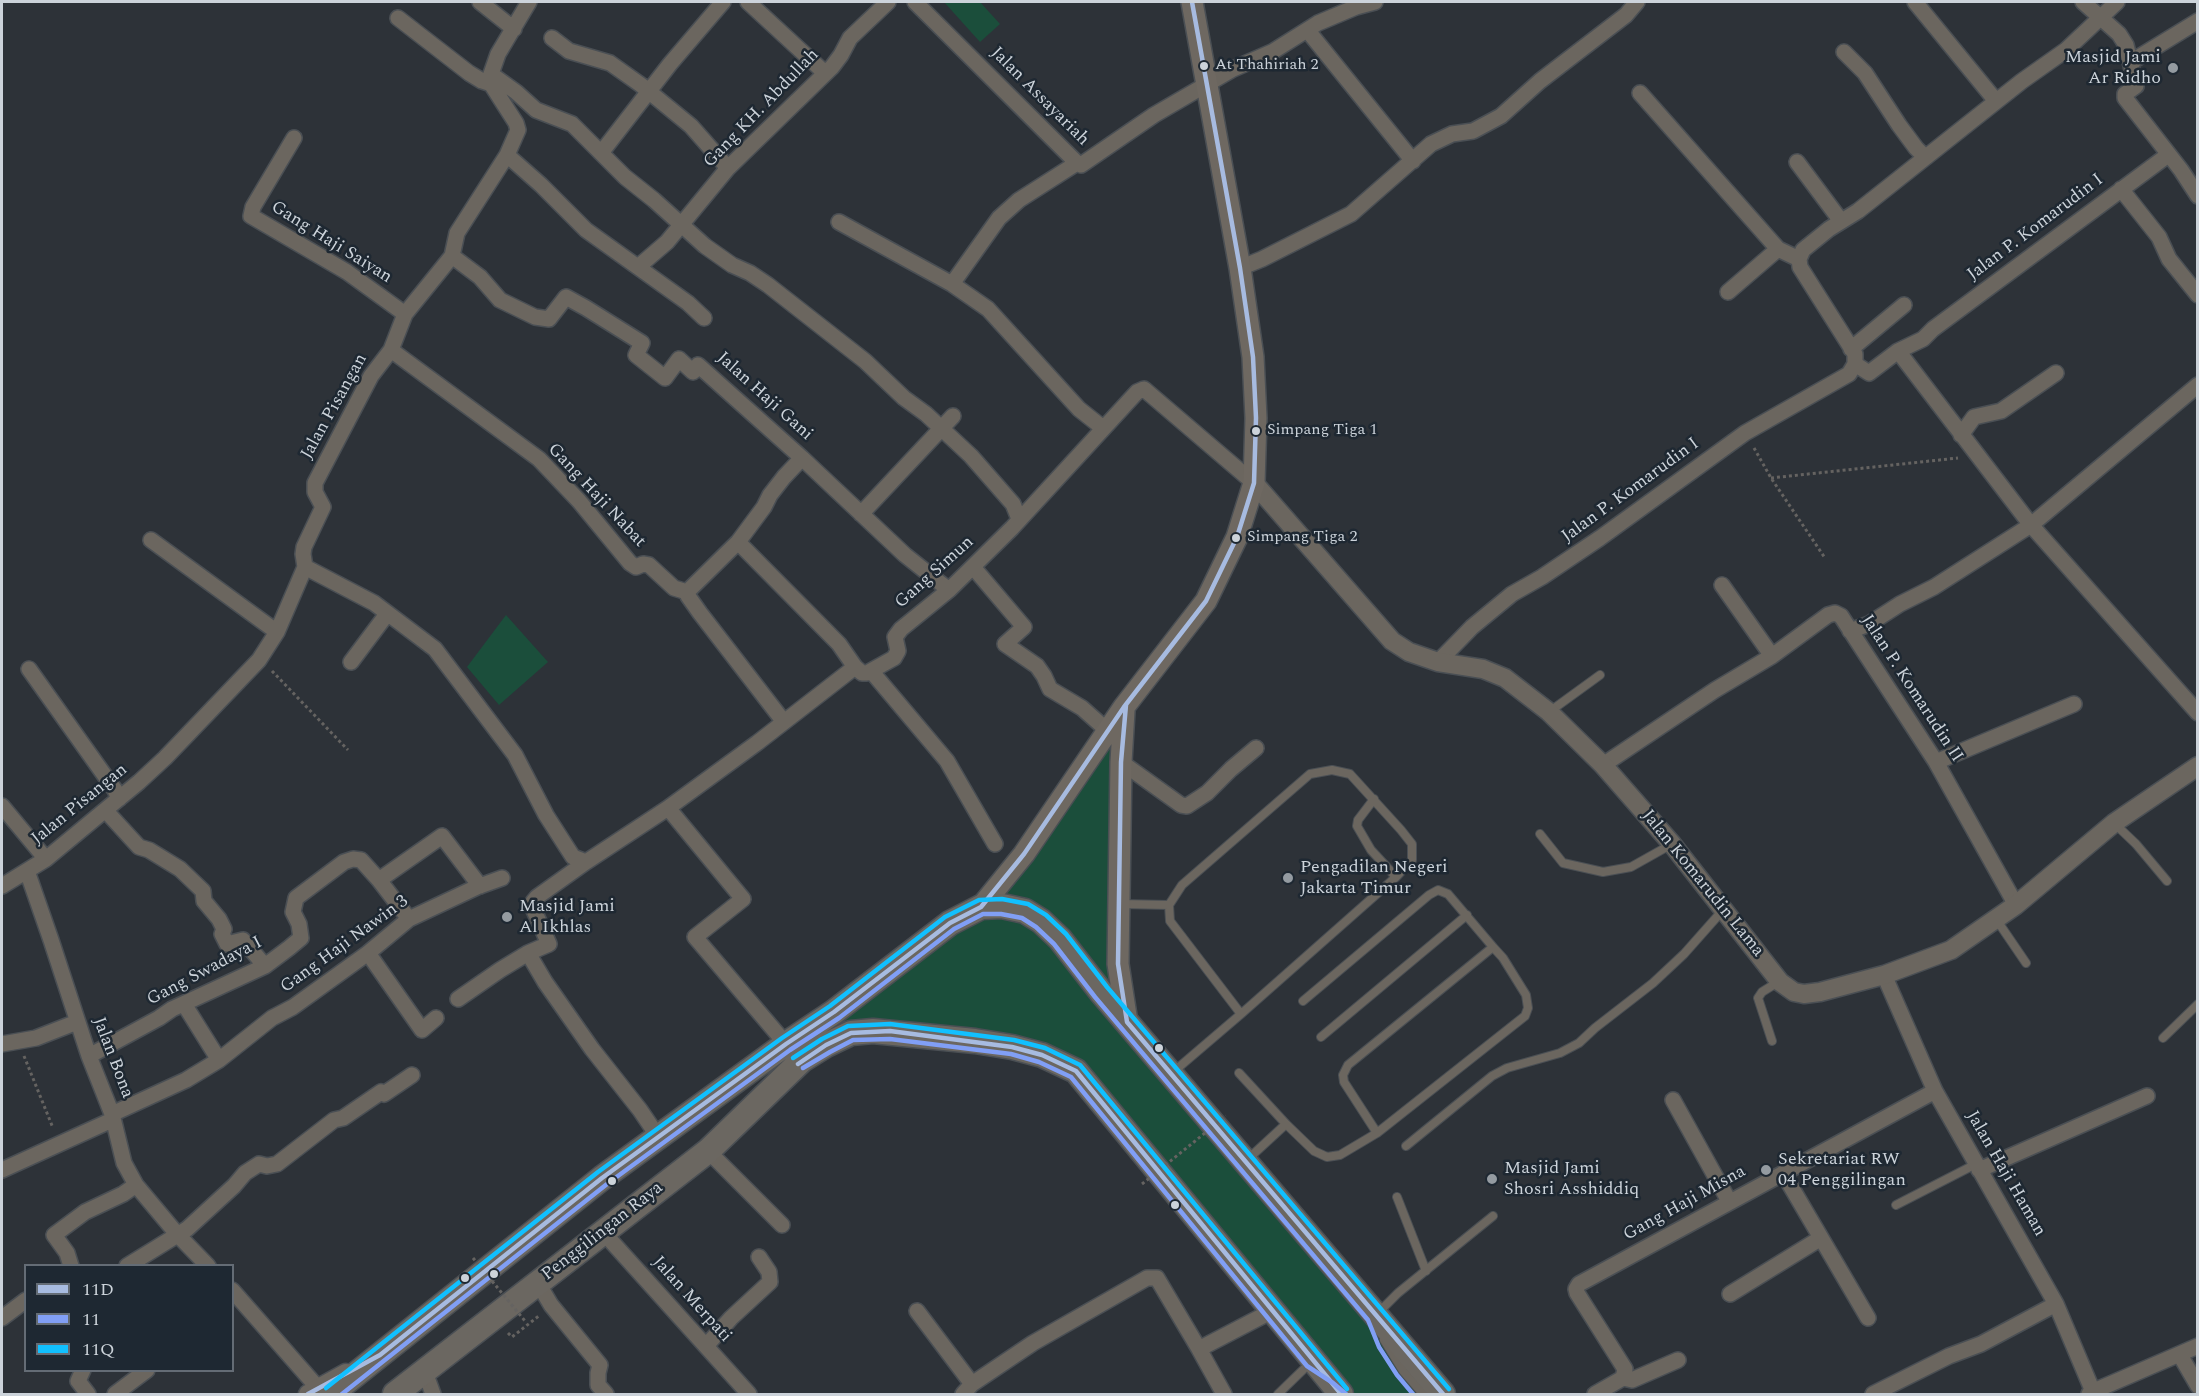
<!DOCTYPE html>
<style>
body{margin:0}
#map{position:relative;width:2199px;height:1396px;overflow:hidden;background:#2d3238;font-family:Spectral,serif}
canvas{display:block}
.frame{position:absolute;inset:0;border:3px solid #ccd3da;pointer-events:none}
.legend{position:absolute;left:24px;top:1264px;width:210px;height:108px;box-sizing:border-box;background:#1e2832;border:2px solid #646c75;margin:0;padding:8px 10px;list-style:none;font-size:18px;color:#ccd3da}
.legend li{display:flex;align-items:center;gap:12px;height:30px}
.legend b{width:30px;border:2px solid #646c75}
</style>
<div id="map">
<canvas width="2199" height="1396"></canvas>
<div class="frame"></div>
<ul class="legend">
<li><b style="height:8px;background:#a7bbe0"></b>11D</li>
<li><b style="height:8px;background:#819ff5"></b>11</li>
<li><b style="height:8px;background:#11c0ff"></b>11Q</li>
</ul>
</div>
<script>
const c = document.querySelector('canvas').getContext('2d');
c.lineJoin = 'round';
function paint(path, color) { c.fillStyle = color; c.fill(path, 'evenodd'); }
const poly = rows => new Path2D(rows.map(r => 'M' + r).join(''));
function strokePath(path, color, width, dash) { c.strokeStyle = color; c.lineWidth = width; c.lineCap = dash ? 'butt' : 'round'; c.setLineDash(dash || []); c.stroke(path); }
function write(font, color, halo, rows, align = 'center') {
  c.font = font + ' Spectral,serif'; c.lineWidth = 5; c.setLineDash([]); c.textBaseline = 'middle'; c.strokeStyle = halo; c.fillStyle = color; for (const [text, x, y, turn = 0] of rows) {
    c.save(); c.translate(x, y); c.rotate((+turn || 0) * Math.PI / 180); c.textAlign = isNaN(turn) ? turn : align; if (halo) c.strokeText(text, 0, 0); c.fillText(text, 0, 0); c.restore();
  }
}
const green = poly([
 [944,2,980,2,1000,24,980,42],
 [506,615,548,662,499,705,467,667],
 [1124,707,1127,1022,1442,1394,1341,1394,1076,1071,975,1041,786,1044,981,907]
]);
const path = poly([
 [1754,448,1771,478,1825,558],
 [1771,478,1958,458],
 [272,671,348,750],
 [24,1056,53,1128],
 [508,1333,512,1337,540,1315]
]);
const service = poly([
 [1549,712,1600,675],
 [1374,799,1358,820,1357,826,1371,850,1396,877],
 [2115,824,2136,844,2167,881],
 [1540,834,1563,863,1603,872,1631,867,1672,844],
 [1120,904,1169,905],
 [1996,919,2026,963],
 [1303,1001,1429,895,1438,890,1448,894,1493,947],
 [1321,1037,1467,915],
 [2163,1038,2198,1004],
 [1772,1041,1758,998,1762,992,1778,982],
 [1172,1073,1241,1014,1396,877,1412,860,1412,844,1401,830,1350,774,1332,770,1310,774,1182,885,1169,905,1170,921,1241,1014],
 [1239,1073,1286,1124,1314,1151,1327,1157,1340,1155,1377,1133,1525,1016,1528,1008,1526,995,1503,958,1493,947,1348,1065,1343,1075,1344,1082,1377,1133],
 [1406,1146,1492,1076,1507,1068,1560,1053,1579,1043,1595,1028,1653,983,1684,954,1723,910],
 [1248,1159,1286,1124],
 [1397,1197,1426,1271],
 [1896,1205,1976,1164],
 [1379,1312,1398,1293,1493,1216],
 [1384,1340,1403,1371,1423,1394],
 [1278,1394,1310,1363]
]);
const minor = poly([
 [480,2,514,29],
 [748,2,825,73],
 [915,2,1077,163,1081,165,1154,115,1233,69,1272,52,1318,23,1356,7,1375,2],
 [1915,2,1996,101],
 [2083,2,2119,34,2126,45,2136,86,2125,94,2125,98,2181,170,2198,196],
 [398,18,469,73,482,81,491,84],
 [1308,31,1413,161],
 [552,38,569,51,610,63,641,85,691,126,728,168],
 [1844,52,1865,73,1899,125,1916,148,1925,157],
 [2131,62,2198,21],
 [491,74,516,92,536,110,572,124,625,177,654,200,705,246,732,265,750,273,768,285,865,361,904,398,926,414,971,456,1013,504,1019,519],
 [1640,93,1778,249,1799,259],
 [294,138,253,207,251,216,347,272,405,314],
 [601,153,670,64,723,2],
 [507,155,541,185,586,230,688,303,704,318],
 [1797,162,1841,221],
 [2121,189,2159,237,2169,259,2198,295],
 [839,222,952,284,988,309,1079,409,1103,428],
 [452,256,480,277,500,300,535,317,549,319,566,297,586,308,642,343,636,355,665,378,679,359,693,372,698,365,802,458,905,555,949,590],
 [638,267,667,242,728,168,832,67,841,55,850,38,888,2],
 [1240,268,1262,259,1351,214,1431,144,1452,134,1473,131,1501,116,1540,81,1626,15,1637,2],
 [952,284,999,218,1019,200,1077,163],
 [1728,292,1778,249],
 [1851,349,1904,305],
 [391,350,539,459,579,501,630,563,636,567,643,564,649,565,674,588,687,592],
 [1898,351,2031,525,2198,713],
 [1855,364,1855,354,1800,267,1799,259,1803,250,1829,229,1858,211,2022,81,2066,50,2117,2],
 [1855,364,1869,373,1898,351,1923,339,1933,329,2168,155],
 [1961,435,1974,417,2001,411,2056,373],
 [861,514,953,416],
 [151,540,277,632],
 [738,542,839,644,855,667],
 [305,567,374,603,435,649,515,755,546,815,573,857,586,862,668,808,757,743,855,667,862,673,867,673,894,658,898,651,895,637,901,629,949,590,1012,528,1137,392,1144,389,1254,483],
 [973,567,1024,627,1005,644,1037,666,1044,676,1050,689,1082,708,1109,732],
 [1722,585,1772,656],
 [687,592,738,542,764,507,770,495,784,477,802,458],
 [687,592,688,596,700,613,784,722],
 [1850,631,1869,624,1900,604,1934,587,2031,525,2198,385],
 [351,662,387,614],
 [1438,662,1472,627,1512,594,1542,577,1600,538,1745,433,1849,374,1855,364],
 [29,669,115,790,119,799],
 [872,672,947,761,995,844],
 [1121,762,1181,805,1187,806,1207,793,1231,769,1256,748],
 [1936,762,2074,704],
 [1603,765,1715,690,1772,656,1828,615,1835,613,1841,616,1936,762,2016,905],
 [2,806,46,859],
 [668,808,743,899,695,937,786,1044],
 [106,811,139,847,149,850,180,869,203,891,204,901,219,919,224,929,222,934,227,944,243,940,265,966],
 [586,862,537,897,533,902,532,906,549,944,528,953,545,982,592,1049,640,1110,659,1138],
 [27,871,51,940,89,1056,112,1114,124,1163,136,1185,177,1234,208,1266],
 [379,880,442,836,480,886],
 [2,886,46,859,139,782,165,758,259,660,277,632,305,567,303,554,304,547,323,507,315,492,315,483,371,376,391,350,405,314,452,256,457,233,507,155,518,130,516,123,491,84,491,74,498,54,529,2],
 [368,953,422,1030,436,1018],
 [1884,975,1935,1091,2056,1304,2094,1394],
 [458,999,500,970,528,953],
 [184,1004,219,1060],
 [2,1044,36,1038,77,1022],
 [89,1056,159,1018,172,1009,265,966,289,948,301,938,299,924,293,912,296,898,344,862,353,859,361,860,379,880,409,919],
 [1673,1100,1729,1201],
 [112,1114,186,1080,219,1060,272,1018,293,1007,368,953,409,919,477,887,502,878],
 [708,1151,782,1225],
 [2,1170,112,1120],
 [1979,1170,2147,1096],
 [1783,1173,1868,1318],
 [603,1232,749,1394],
 [71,1266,67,1253,54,1235,85,1212,123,1194,136,1185],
 [127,1266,187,1229,234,1186,245,1173,259,1164,267,1166,277,1164,334,1120,343,1118,381,1092,384,1094,412,1075],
 [538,1283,551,1305,600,1365,598,1373,598,1385,606,1394],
 [232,1290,318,1388],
 [1730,1294,1821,1238],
 [917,1311,972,1384],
 [2,1318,26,1300],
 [706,1346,731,1318,770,1282,769,1272,759,1257],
 [2180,1355,2198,1386],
 [83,1370,78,1381,88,1394],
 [425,1372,433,1394],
 [1623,1378,1632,1380,1678,1360],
 [115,1394,147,1370],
 [963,1394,972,1384,1033,1343,1147,1278,1157,1278,1199,1349],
 [1224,1394,1199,1349,1272,1311],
 [1595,1394,1623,1378,1625,1369,1577,1293,1576,1289,1579,1284,1935,1091],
 [1873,1394,1949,1356,1981,1344,2056,1304],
 [2089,1394,2094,1391,2198,1346]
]);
const tertiary = poly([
 [1254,483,1392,641,1409,652,1438,662,1483,669,1505,678,1549,712,1603,765,1672,844,1780,982,1794,992,1804,994,1820,992,1884,975,1951,950,2016,905,2114,823,2198,766],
 [308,1394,346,1373]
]);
const secondary = poly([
 [1124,711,1121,762,1118,964,1127,1022],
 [981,907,1024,854,1124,707,1206,601,1237,537,1254,483,1256,418,1253,357,1240,268,1192,2]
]);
const primary = poly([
 [331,1394,602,1178,786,1044,834,1012,950,923,981,907,1002,906,1025,911,1041,921,1060,939,1101,992,1443,1394],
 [395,1394,708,1151,802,1060,826,1045,851,1033,873,1031,975,1041,1012,1047,1042,1055,1076,1071,1341,1394]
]);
const pathBridge = poly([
 [1142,1184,1226,1116],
 [473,1258,525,1321]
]);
const bus1 = poly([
 [1126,705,1121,762,1118,964,1127,1022,1443,1394],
 [798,1064,826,1045,851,1033,890,1031,1012,1047,1042,1055,1076,1071,1341,1394],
 [308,1394,380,1355,602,1178,786,1044,834,1012,950,923,981,907,1024,854,1124,707,1206,601,1237,537,1254,483,1256,418,1253,357,1240,268,1192,2]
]);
const bus2 = poly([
 [803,1068,830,1052,853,1040,890,1039,1011,1054,1039,1062,1071,1077,1307,1366,1333,1383,1346,1394],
 [342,1394,607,1184,790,1050,839,1018,954,929,983,914,1001,914,1022,918,1036,927,1054,944,1095,997,1368,1320,1379,1347,1397,1375,1413,1394]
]);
const bus3 = poly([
 [793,1058,822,1039,848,1026,890,1024,1014,1040,1045,1048,1080,1065,1347,1389],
 [326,1388,598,1172,782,1038,830,1006,945,917,979,900,1002,899,1028,904,1046,915,1066,934,1107,987,1449,1389]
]);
const markers = [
 [1204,66,5,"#ccd3da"],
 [2173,68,6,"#949ba1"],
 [1256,431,5,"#ccd3da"],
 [1236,538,5,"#ccd3da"],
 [1288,878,6,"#949ba1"],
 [507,917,6,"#949ba1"],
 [1159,1048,5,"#ccd3da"],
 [1766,1170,6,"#949ba1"],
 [1492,1179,6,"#949ba1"],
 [612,1181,5,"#ccd3da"],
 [1175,1205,5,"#ccd3da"],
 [494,1274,5,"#ccd3da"],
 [465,1278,5,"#ccd3da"]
];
const busNames = [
 ["At Thahiriah 2",1215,66],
 ["Simpang Tiga 1",1267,431],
 ["Simpang Tiga 2",1247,538]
];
const poiNames = [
 ["Masjid Jami",2161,58,"right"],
 ["Ar Ridho",2161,79,"right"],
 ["Pengadilan Negeri",1300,868],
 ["Jakarta Timur",1300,889],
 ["Masjid Jami",519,907],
 ["Al Ikhlas",519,928],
 ["Sekretariat RW",1778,1160],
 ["04 Penggilingan",1778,1181],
 ["Masjid Jami",1504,1169],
 ["Shosri Asshiddiq",1504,1190]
];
const streetNames = [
 ["Jalan Assayariah",1039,97,45],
 ["Gang KH. Abdullah",762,109,-46],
 ["Jalan P. Komarudin I",2036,228,-37],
 ["Gang Haji Saiyan",331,243,32],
 ["Jalan Haji Gani",764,397,42],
 ["Jalan Pisangan",335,407,-61],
 ["Jalan P. Komarudin I",1631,491,-36],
 ["Gang Haji Nabat",596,496,47],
 ["Gang Simun",935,573,-42],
 ["Jalan P. Komarudin II",1911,689,57],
 ["Jalan Pisangan",80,805,-39],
 ["Jalan Komarudin Lama",1702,884,51],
 ["Gang Haji Nawin 3",345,945,-36],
 ["Gang Swadaya I",205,972,-28],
 ["Jalan Bona",112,1058,69],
 ["Jalan Haji Haman",2005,1174,60],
 ["Gang Haji Misna",1685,1204,-29],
 ["Penggilingan Raya",603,1232,-38],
 ["Jalan Merpati",691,1300,48]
];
paint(green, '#1b4e3b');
strokePath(service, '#4a4f54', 10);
strokePath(minor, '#4a4f54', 18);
strokePath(tertiary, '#4a4f54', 21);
strokePath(secondary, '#4a4f54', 24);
strokePath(primary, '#4a4f54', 27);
strokePath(path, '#656361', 3, [3, 3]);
strokePath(service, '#6b665f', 8);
strokePath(minor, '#6b665f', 15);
strokePath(tertiary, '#6b665f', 18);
strokePath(secondary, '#6e6861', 21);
strokePath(primary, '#6b6761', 24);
strokePath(pathBridge, '#656361', 3, [3, 3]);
strokePath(bus1, '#a7bbe0', 4.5);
strokePath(bus2, '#819ff5', 4.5);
strokePath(bus3, '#11c0ff', 4.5);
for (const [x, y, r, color] of markers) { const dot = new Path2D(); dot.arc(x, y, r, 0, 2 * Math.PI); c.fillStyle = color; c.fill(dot); strokePath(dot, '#1e2832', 2); }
write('16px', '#ccd3da', '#1e2832', busNames, 'left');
write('18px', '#ccd3da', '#1e2832', poiNames, 'left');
write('18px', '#ccd3da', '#1e2832', streetNames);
</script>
